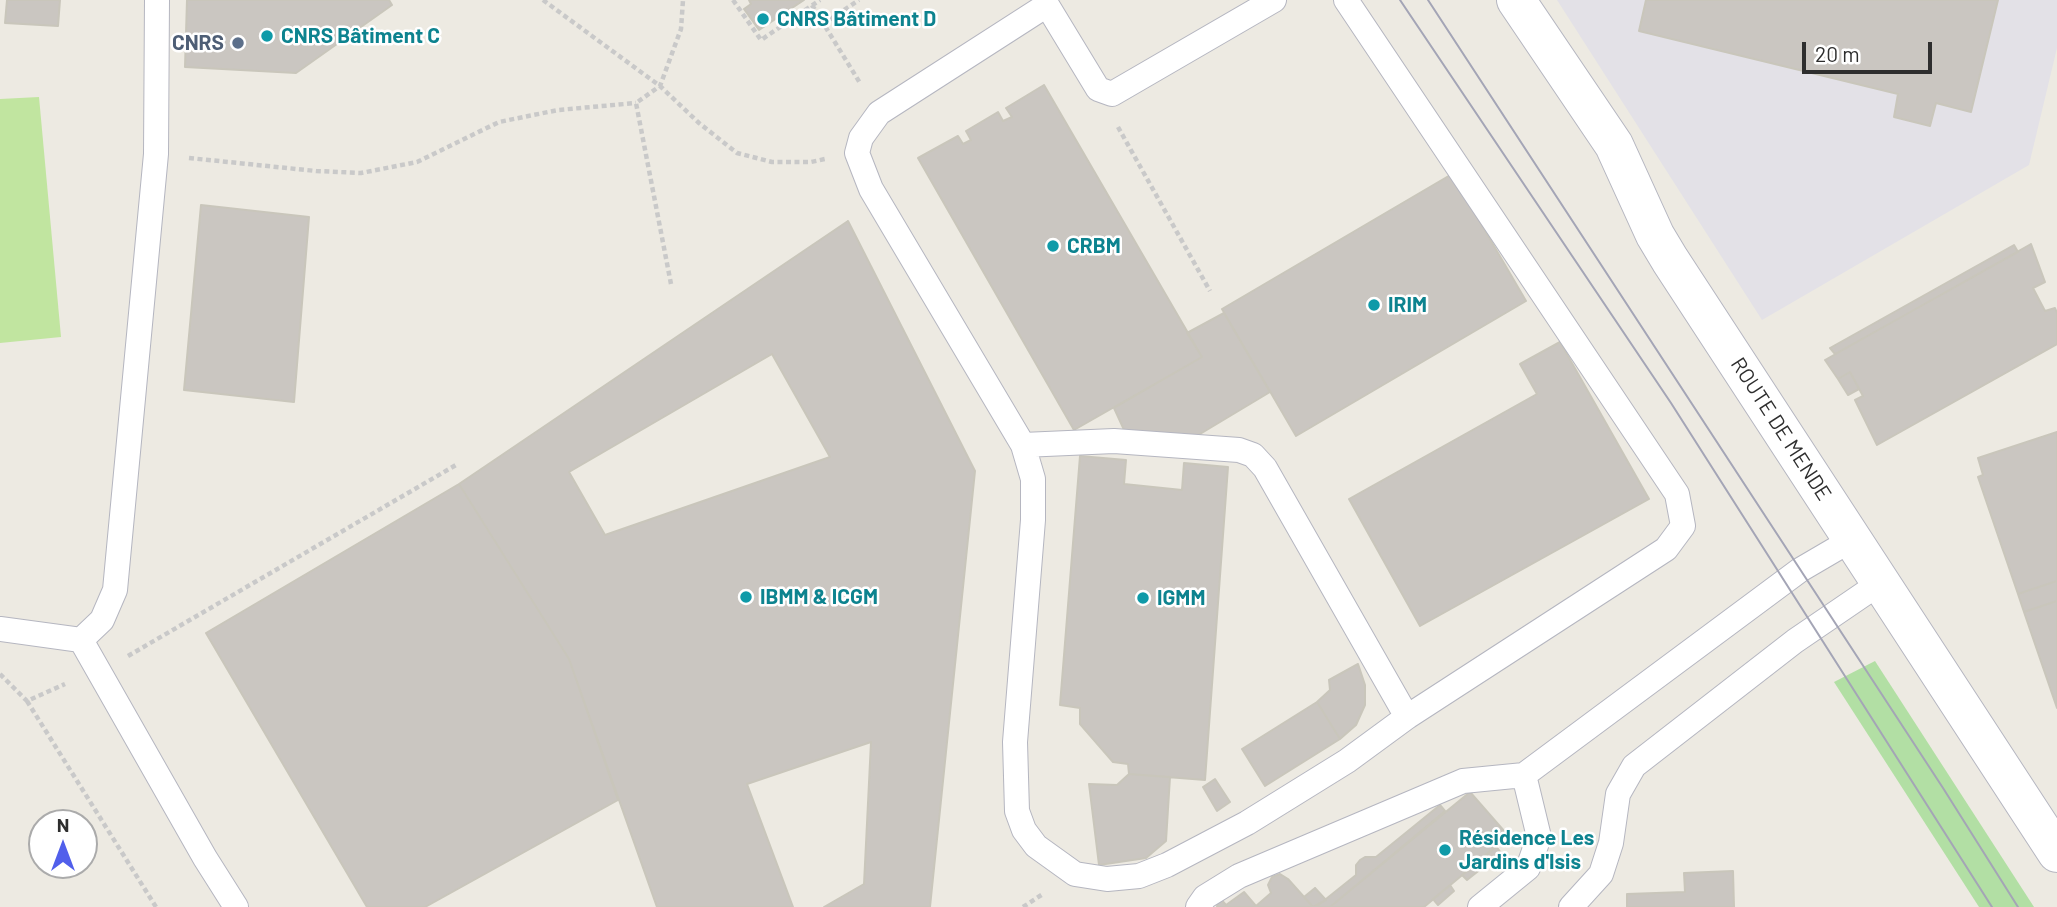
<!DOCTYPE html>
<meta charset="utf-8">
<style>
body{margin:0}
#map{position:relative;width:2057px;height:907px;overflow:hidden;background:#edeae2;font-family:Barlow,sans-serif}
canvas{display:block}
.north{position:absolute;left:28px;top:809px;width:70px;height:70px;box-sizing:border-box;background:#fff;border:2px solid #ababab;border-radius:50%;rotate:0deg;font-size:19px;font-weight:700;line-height:28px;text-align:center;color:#2e2e2e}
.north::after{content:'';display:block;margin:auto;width:24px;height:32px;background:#515feb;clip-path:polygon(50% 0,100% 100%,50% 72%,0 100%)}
.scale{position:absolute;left:1802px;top:42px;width:130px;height:32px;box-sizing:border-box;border:4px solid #2e2e2e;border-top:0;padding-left:9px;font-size:21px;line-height:24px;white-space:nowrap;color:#2e2e2e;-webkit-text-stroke:5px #fff;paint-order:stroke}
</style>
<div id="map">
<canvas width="2057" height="907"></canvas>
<div class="north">N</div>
<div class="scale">20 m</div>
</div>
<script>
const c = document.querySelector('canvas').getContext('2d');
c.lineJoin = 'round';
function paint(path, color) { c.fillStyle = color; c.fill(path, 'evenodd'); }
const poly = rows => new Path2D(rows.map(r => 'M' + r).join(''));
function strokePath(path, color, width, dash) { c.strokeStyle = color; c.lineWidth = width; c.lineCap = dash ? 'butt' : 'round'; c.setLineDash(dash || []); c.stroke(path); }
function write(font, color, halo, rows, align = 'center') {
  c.font = font + ' Barlow,sans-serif'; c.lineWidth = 5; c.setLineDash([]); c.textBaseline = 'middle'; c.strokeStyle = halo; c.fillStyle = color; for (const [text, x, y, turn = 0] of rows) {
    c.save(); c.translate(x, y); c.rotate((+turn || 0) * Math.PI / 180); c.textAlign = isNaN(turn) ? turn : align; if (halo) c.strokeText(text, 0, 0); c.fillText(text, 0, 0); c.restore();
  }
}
const industrial = poly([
 [1557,0,2057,0,2057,48,2029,165,1762,320]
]);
const green = poly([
 [1875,661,2034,907,1979,907,1834,682]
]);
const pitch = poly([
 [39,97,61,337,0,343,0,99]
]);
const building = poly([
 [7,0,60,0,58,26,5,23,7,0],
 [187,0,389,0,392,5,296,73,185,67,187,0],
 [749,0,804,0,759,30,744,9,751,4,749,0],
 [1646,0,1998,0,1971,112,1936,103,1930,126,1894,117,1898,94,1639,31,1646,0],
 [1044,85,1202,357,1074,430,918,158,958,136,963,144,971,140,966,131,998,112,1003,121,1012,117,1006,108,1044,85],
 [1452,174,1526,301,1296,436,1222,309,1452,174],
 [201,205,309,217,294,402,184,390,201,205],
 [848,221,975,471,930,907,824,907,864,884,871,742,747,784,793,907,657,907,569,659,459,484,848,221],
 [772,354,830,457,605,535,569,472,772,354],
 [2031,244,2045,282,2033,288,2045,311,2055,308,2057,313,2057,344,1877,445,1855,400,1863,396,1850,372,1838,379,1825,360,2031,244],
 [2014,245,2018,252,1835,354,1830,348,2014,245],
 [1224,313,1270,392,1195,437,1125,432,1114,408,1202,357,1187,333,1224,313],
 [1560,342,1649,499,1420,626,1349,499,1537,394,1520,364,1560,342],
 [1850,372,1859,389,1848,395,1838,379,1850,372],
 [2057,432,2057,581,2018,594,1978,477,1983,475,1978,458,2057,432],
 [1080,456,1126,460,1124,484,1182,490,1184,463,1228,467,1205,780,1129,774,1128,764,1113,762,1080,724,1080,708,1060,705,1080,456],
 [459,484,569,659,618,800,425,907,367,907,206,633,459,484],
 [2057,581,2057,601,2024,612,2018,594,2057,581],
 [2057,601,2057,708,2024,612,2057,601],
 [1358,664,1365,685,1365,705,1356,725,1340,739,1317,702,1330,690,1329,680,1358,664],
 [1317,702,1340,739,1265,786,1242,749,1317,702],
 [1129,774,1170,777,1166,841,1146,858,1099,865,1089,784,1117,785,1129,774],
 [1215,779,1230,802,1217,811,1203,787,1215,779],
 [1470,792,1505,832,1499,837,1503,841,1424,907,1330,907,1470,792],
 [1440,805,1445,811,1330,907,1316,907,1356,875,1356,865,1360,860,1365,857,1376,857,1440,805],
 [1496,846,1501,853,1467,880,1462,875,1496,846],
 [1733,871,1734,907,1627,907,1627,894,1685,892,1684,873,1733,871],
 [1280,874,1288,879,1313,907,1217,907,1219,897,1226,905,1244,892,1256,906,1271,893,1268,885,1272,877,1280,874],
 [1450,885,1454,891,1438,905,1433,899,1450,885],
 [1315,888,1326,900,1313,907,1304,897,1315,888]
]);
const path = poly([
 [543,0,660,86,699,123,737,153,772,162,811,162,825,159],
 [733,0,761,40,820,0],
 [812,5,860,83],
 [823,24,859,0],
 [1118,127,1210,291],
 [189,158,316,171,361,173,417,162,499,122,558,110,636,103],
 [671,284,636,103,660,86,681,29,683,0],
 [128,656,456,465],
 [0,674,27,701,65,684],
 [27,701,156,907],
 [1023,907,1043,894]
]);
const service = poly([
 [1274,0,1112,94,1098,89,1047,5,879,113,861,138,857,153,871,189,1023,445,1033,479,1033,520,1015,742,1017,811,1024,830,1036,846,1075,874,1107,879,1139,876,1167,865,1247,823,1347,761,1407,717,1666,549,1683,526,1677,494,1346,0],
 [1023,445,1114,441,1239,450,1253,455,1265,468,1407,717],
 [0,629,81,640,102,620,115,590,156,154,157,0],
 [81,640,205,858,236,907],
 [1198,907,1205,897,1239,876,1463,781,1524,775,1800,570,1853,539],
 [1480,907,1528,868,1539,837,1524,775],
 [1571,907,1601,874,1611,843,1618,794,1634,766,1795,641,1880,583]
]);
const secondary = poly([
 [1516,0,1614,145,1655,235,1670,260,2057,853]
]);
const tram = poly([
 [1400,0,1671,403,1992,907],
 [1428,0,1943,788,2018,907]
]);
const markers = [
 [763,19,7,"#0f9aa8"],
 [267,36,7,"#0f9aa8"],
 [238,43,7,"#5c6f8a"],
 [1053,246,7,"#0f9aa8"],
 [1374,305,7,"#0f9aa8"],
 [746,597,7,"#0f9aa8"],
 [1143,598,7,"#0f9aa8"],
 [1445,850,7,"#0f9aa8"]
];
const cultureNames = [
 ["CNRS Bâtiment D",777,19],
 ["CNRS Bâtiment C",281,36],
 ["CRBM",1067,246],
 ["IRIM",1388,305],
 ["IBMM & ICGM",760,597],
 ["IGMM",1157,598],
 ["Résidence Les",1459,838],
 ["Jardins d'Isis",1459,862]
];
const serviceNames = [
 ["CNRS",224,43]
];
const streetNames = [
 ["ROUTE DE MENDE",1781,429,57]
];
paint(industrial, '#e3e1e7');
paint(green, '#b2dfa4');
paint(pitch, '#c1e5a0');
paint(building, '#cac6c1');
strokePath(building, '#c9c6bb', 2);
strokePath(service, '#b5b6c0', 26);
strokePath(secondary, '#b5b6c0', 40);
strokePath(path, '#c9c9c9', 4.5, [5, 3.5]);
strokePath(service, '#fff', 24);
strokePath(secondary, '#fff', 38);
strokePath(tram, '#a4a5b6', 2);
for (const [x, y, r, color] of markers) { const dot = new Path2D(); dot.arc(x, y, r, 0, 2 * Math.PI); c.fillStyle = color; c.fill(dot); strokePath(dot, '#fff', 2.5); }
write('bold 21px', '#0d838f', '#fff', cultureNames, 'left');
write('bold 21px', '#4e5e75', '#fff', serviceNames, 'right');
write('21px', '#2e2e2e', '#fff', streetNames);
</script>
